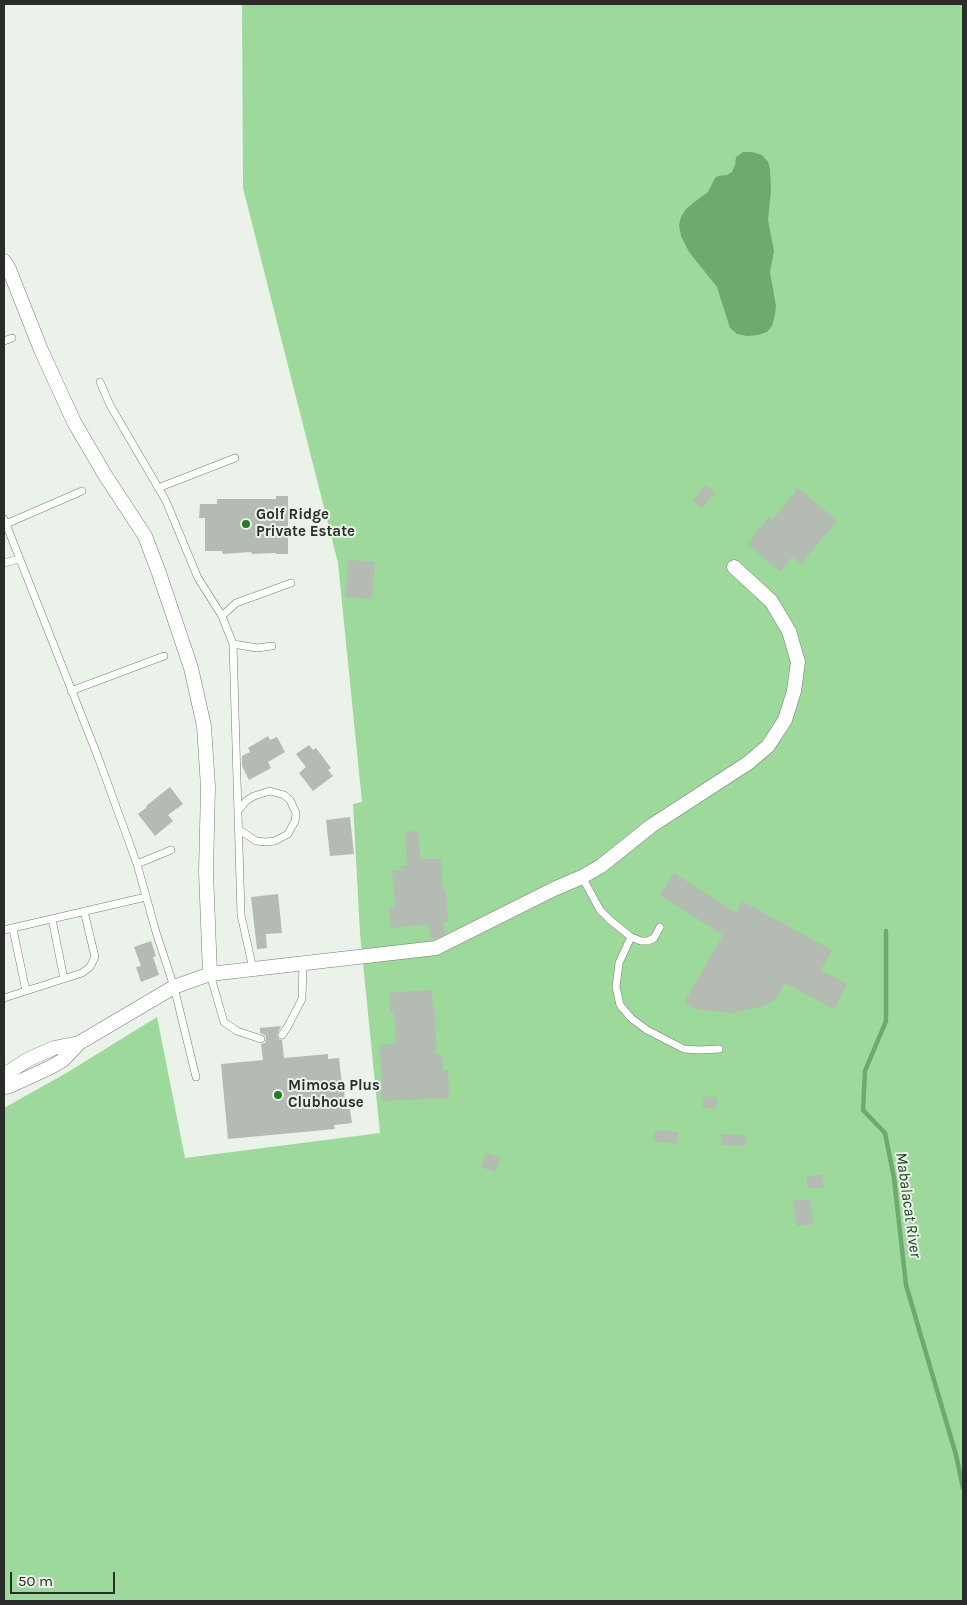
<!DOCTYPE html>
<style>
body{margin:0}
#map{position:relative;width:967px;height:1605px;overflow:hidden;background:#eaf2e9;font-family:Karla,sans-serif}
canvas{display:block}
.frame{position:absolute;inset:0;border:5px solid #292c29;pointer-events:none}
.scale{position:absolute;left:10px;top:1572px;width:105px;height:22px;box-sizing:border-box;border:2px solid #292c29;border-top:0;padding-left:6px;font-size:15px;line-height:18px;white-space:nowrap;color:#292c29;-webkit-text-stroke:4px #eaf2e9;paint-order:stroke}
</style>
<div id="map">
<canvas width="967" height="1605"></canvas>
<div class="frame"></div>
<div class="scale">50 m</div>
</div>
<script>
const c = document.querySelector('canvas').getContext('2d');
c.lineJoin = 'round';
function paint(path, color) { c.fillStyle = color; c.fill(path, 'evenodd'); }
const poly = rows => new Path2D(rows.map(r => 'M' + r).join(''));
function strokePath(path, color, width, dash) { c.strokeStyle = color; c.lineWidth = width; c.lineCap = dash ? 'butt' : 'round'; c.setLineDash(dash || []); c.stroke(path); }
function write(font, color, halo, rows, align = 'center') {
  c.font = font + ' Karla,sans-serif'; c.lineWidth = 4; c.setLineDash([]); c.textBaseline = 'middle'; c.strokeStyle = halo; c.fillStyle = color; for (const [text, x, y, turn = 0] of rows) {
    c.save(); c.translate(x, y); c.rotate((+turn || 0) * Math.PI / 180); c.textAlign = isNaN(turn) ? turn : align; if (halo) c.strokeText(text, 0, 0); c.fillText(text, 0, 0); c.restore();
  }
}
const green = poly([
 [242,4,963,4,963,1601,4,1601,4,1108,68,1072,157,1017,185,1158,380,1133,360,933,353,804,362,802,338,563,243,188]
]);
const water = poly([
 [743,152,752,152,762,155,768,162,770,169,771,191,768,220,774,251,770,272,776,306,775,315,772,326,767,332,758,335,747,336,737,334,730,328,717,287,689,252,681,236,679,225,681,217,686,209,693,203,708,192,715,178,718,176,727,175,732,172,735,165,736,157]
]);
const stream = poly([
 [886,931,886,1021,865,1071,863,1110,885,1133,894,1178,906,1285,956,1455,963,1488]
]);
const building = poly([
 [706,485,715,493,702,508,693,501],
 [798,488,837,521,801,564,792,557,780,572,747,544,769,517,772,520],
 [276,496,288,496,288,554,276,554,276,553,252,554,251,552,223,554,222,551,205,551,205,518,199,518,200,504,217,504,217,499,276,499],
 [348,560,375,562,372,599,345,597],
 [268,736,270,740,277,737,285,752,268,762,271,768,249,780,242,766,242,756,250,752,248,748],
 [309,745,313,750,316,748,331,768,328,770,333,776,313,791,299,773,306,767,296,754],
 [170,787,183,804,168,815,173,821,155,836,138,814,147,807,146,806],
 [350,817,354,854,330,856,326,820],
 [418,831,420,859,441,859,443,890,446,890,448,922,444,922,445,934,437,938,430,938,428,924,391,928,389,908,395,907,392,870,401,870,401,866,407,866,405,832],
 [674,873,736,913,742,901,832,950,821,970,847,984,834,1009,785,983,775,1000,761,1007,731,1013,696,1009,684,1003,723,935,660,895],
 [278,894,282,933,266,934,267,948,257,949,251,897],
 [151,941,156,956,153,957,159,975,141,982,136,967,141,966,134,947],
 [432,990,433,1010,435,1009,436,1055,442,1054,443,1071,448,1070,449,1098,382,1101,380,1045,396,1044,394,1011,390,1011,389,993],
 [281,1026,277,1035,279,1039,282,1040,284,1058,328,1054,328,1059,339,1058,342,1084,344,1084,345,1109,350,1109,352,1123,334,1125,335,1129,228,1139,221,1064,263,1060,261,1044,265,1043,266,1038,265,1035,260,1033,260,1028],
 [704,1096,717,1098,716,1109,702,1107],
 [655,1130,678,1132,676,1144,653,1141],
 [721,1134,746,1135,745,1146,721,1145],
 [486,1153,500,1158,495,1172,481,1167],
 [822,1174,824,1187,808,1189,806,1177],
 [810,1199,813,1224,797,1226,793,1201]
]);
const lane = poly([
 [4,341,12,338],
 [100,382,110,405,166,501,198,578,222,616,233,644,241,915,253,969],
 [158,488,235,458],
 [4,519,98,757,137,864,156,932,174,987,196,1077],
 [6,524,82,491],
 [4,563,19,559],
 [222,616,236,603,291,583],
 [233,644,257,648,272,646],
 [71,691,164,656],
 [238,811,246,801,254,796,270,791,284,795,290,800,296,813,295,821,288,834,275,841,266,842,256,841,238,829],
 [137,864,171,850],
 [582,877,600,910,610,920,631,937,641,941,648,941,654,938,660,927],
 [52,919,64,979],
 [13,929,26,991],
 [4,930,146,897],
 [631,937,619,963,616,987,620,1005,631,1018,647,1030,684,1049,700,1050,719,1049],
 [210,974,224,1022,237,1031,261,1039],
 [4,998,82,973,90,967,95,957,84,911],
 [282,1035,288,1026,302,999,303,963]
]);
const street = poly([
 [4,261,9,269,41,350,74,422,105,475,145,536,159,573,191,668,204,726,208,787,206,872,210,974],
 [4,1075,29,1059,54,1048,79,1043],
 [4,1087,10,1086,51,1067,63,1060,79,1043,174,987,210,974,436,948,554,889,582,877,601,866,651,826,748,763,768,746,785,720,794,691,798,662,789,631,771,601,734,567]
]);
const markers = [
 [246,524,5,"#257b28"],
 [278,1095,5,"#257b28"]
];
const poiNames = [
 ["Golf Ridge",256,515],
 ["Private Estate",256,532],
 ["Mimosa Plus",288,1086],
 ["Clubhouse",288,1103]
];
const waterNames = [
 ["Mabalacat River",908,1205,82]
];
paint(green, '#9dd99b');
paint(water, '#6eaa6d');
strokePath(stream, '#6eaa6d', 4.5);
paint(building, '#b3bbb2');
strokePath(lane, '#767d75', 8);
strokePath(street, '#767d75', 15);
strokePath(lane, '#fff', 7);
strokePath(street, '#fff', 14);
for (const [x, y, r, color] of markers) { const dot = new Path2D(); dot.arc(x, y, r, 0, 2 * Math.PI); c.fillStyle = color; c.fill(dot); strokePath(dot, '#eaf2e9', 2); }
write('bold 15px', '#292c29', '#eaf2e9', poiNames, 'left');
write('italic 16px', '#123c13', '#eaf2e9', waterNames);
</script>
